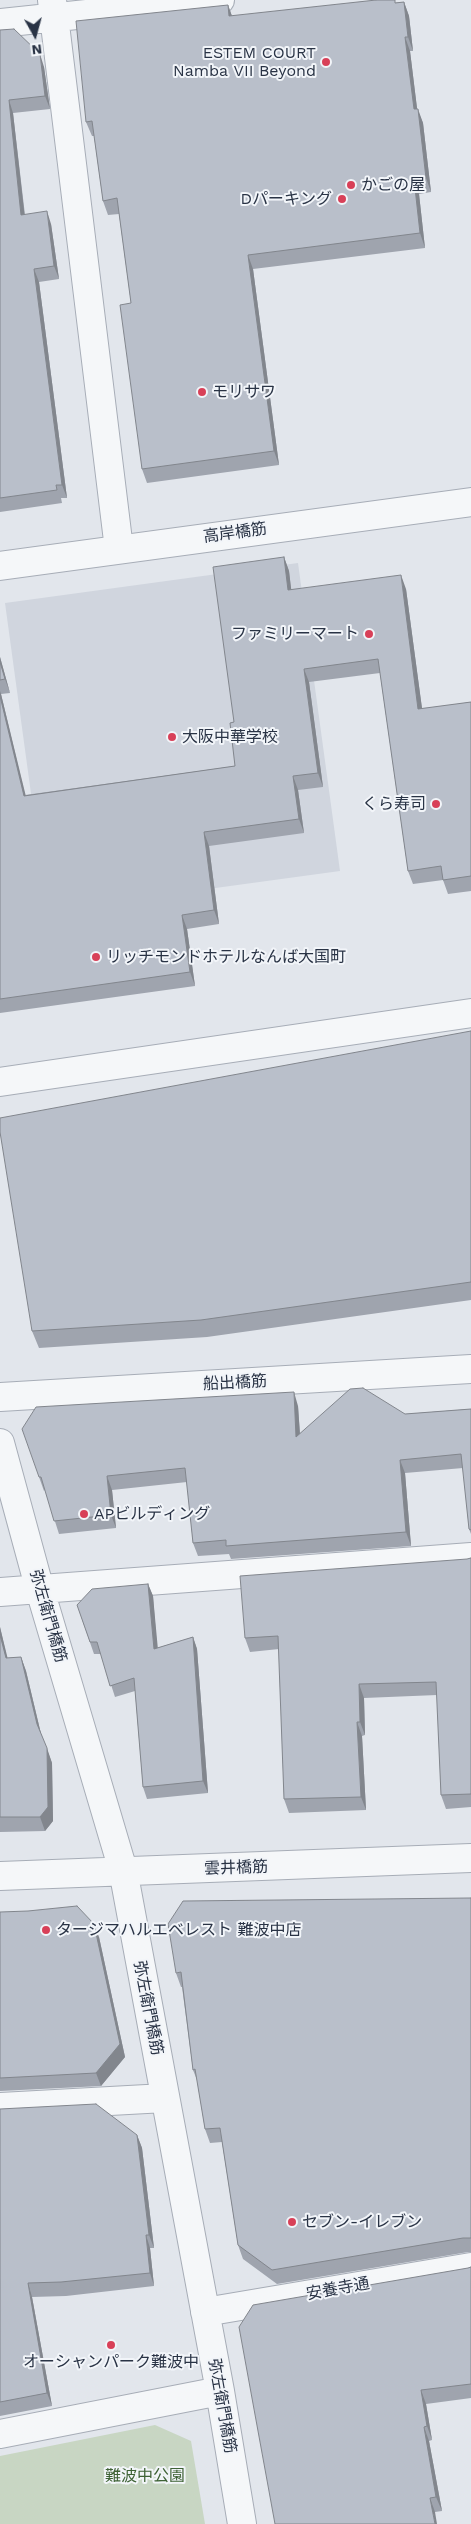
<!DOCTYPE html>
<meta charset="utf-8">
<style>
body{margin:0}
#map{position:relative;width:471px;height:2524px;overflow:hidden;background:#e2e6ec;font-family:"Work Sans",sans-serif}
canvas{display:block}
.north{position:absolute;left:10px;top:10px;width:50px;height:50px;-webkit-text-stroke:4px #f2f5f9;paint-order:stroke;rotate:173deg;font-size:14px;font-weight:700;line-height:20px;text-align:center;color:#293345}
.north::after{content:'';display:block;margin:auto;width:18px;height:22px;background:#293345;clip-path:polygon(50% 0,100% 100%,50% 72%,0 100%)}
</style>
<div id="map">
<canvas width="471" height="2524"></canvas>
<div class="north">N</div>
</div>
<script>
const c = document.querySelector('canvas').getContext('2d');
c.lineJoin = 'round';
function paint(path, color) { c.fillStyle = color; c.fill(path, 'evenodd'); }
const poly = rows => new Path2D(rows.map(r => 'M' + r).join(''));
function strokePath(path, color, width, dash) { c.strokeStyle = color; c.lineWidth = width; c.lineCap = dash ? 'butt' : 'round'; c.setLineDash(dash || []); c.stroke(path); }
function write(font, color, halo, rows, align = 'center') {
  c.font = font + ' "Work Sans","Noto Sans JP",sans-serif'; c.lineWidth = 4; c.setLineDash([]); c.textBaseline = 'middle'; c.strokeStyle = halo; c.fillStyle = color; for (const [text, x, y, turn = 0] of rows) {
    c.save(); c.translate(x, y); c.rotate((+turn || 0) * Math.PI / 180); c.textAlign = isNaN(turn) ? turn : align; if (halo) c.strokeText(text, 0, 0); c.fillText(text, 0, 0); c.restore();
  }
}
const built = poly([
 [298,563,340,871,47,911,5,603]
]);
const green = poly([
 [155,2425,191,2441,205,2524,0,2524,0,2456]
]);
const minor = poly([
 [52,0,119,549],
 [0,23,220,0],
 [0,566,471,502],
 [0,1082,471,1013],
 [0,1397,471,1369],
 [0,1443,40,1590,123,1870,220,2391,242,2524],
 [0,1592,471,1557],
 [0,1876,471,1858],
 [0,2107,165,2098],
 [205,2312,471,2267],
 [0,2434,220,2391]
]);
const wall = poly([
 [404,2,409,16,413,51,410,51,417,109,423,123,431,192,419,194,425,248,253,269,279,465,147,483,142,469,131,303,119,214,108,215,103,201,94,136,92,136,86,122,228,5,232,16],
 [0,30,44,67,50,109,13,113,25,215,51,224,59,279,39,282,67,498,61,498,62,503,0,512],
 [284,557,289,571,291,590,406,589,422,709,471,702,471,891,448,894,443,880,413,884,408,871,380,673,309,682,323,787,298,790,304,833,209,846,219,924,187,929,195,986,0,1013,0,657,10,693,1,694,25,795,235,766,234,722],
 [471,1031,471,1300,207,1337,39,1348,32,1331],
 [298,1406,300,1433,405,1414,471,1409,471,1534,469,1529,463,1468,405,1473,411,1546,231,1559,229,1554,198,1556,193,1543,187,1482,112,1490,116,1528,59,1534,45,1490,44,1491,39,1477],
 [471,1558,471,1807,446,1809,441,1795,437,1695,364,1698,365,1735,362,1736,366,1810,289,1813,284,1799,279,1649,250,1652,245,1638],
 [148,1584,153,1596,157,1648,193,1637,197,1649,208,1793,147,1799,143,1787,135,1691,115,1697,101,1654,94,1654,77,1605],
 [0,1627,7,1658,21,1657,26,1671,41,1734,52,1763,53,1821,45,1831,0,1832],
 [471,1898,471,2252,468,2252,277,2284,243,2259,238,2245,222,2142,210,2143,205,2129,197,2080,193,2070,182,1987,181,1987,176,1973],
 [0,1912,99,1937,125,2057,101,2086,0,2091],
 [0,2109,137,2135,142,2148,154,2248,150,2248,154,2286,66,2296,32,2297,52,2406,0,2416],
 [471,2267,471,2398,426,2404,432,2440,429,2441,442,2511,435,2512,275,2524,468,2268]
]);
const shadedWall = poly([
 [404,2,409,16,413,51,408,37],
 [228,5,233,19,229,16],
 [405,37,410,51,419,124,414,109],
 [40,54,44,67,50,109,45,96],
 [9,100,13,113,26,228,21,215],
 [418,109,423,123,431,192,426,178],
 [414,179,419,194,425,248,420,233],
 [47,211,51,224,59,279,54,266],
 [248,255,253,269,279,465,274,451],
 [34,269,39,282,67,498,62,485],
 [284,557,289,571,293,604,288,590],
 [401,575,406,589,424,723,418,709],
 [0,657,10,693,5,679,0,662],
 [304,669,309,682,323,787,318,773],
 [0,691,1,694,29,809,24,796,0,696],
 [293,776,298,790,304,833,299,819],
 [204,832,209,846,219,924,214,910],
 [182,915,187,929,195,986,190,972],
 [294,1392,298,1406,301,1451,296,1437],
 [400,1460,405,1473,411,1546,406,1532],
 [107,1476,112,1490,116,1528,111,1515],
 [148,1584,153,1596,159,1661,154,1649],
 [0,1627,11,1672,6,1658,0,1635],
 [193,1637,197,1649,208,1793,203,1781],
 [21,1657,26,1671,42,1738,37,1724],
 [359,1684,364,1698,365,1735,360,1722],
 [357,1722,362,1736,366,1810,361,1797],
 [47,1748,52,1763,53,1821,45,1831,40,1817],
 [94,1924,99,1937,125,2057,101,2086,96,2073],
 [137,2135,142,2148,154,2248,149,2235],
 [146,2235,150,2248,154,2286,150,2273],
 [28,2283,32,2297,52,2406,47,2393],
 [421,2390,426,2404,432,2440,427,2426],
 [424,2427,429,2441,442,2511,436,2497],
 [430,2498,435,2512,437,2524,435,2524]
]);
const building = poly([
 [376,0,395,0,395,3,404,2,408,37,405,37,414,109,418,109,426,178,414,179,420,233,248,255,274,451,142,469,120,305,131,303,117,198,103,201,92,121,86,122,76,21,228,5,229,16,376,0],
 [14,29,40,54,45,96,9,100,21,215,47,211,54,266,34,269,62,485,56,485,57,490,0,498,0,30,14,29],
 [284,557,288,590,401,575,418,709,471,702,471,876,443,880,441,866,408,871,378,659,304,669,318,773,293,776,299,819,204,832,214,910,182,915,190,972,0,999,0,696,24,796,235,766,230,723,234,722,213,567,284,557],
 [0,662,5,679,0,680,0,662],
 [471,1031,471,1282,201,1320,32,1331,0,1132,0,1118,471,1031],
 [363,1388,405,1414,471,1409,471,1530,469,1529,461,1454,400,1460,406,1532,226,1546,226,1540,193,1543,185,1468,107,1476,111,1515,54,1521,41,1477,39,1477,22,1429,36,1407,294,1392,296,1437,350,1389,363,1388],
 [471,1558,471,1794,441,1795,436,1682,359,1684,360,1722,357,1722,361,1797,284,1799,278,1636,245,1638,240,1576,467,1559,471,1558],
 [148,1584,154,1649,193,1637,203,1781,143,1787,134,1678,110,1686,97,1642,90,1642,77,1605,92,1589,148,1584],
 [0,1635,6,1658,21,1657,37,1724,47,1748,48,1807,40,1817,0,1817,0,1635],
 [471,1898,471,2238,463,2238,272,2270,238,2245,220,2128,205,2129,195,2069,193,2070,181,1972,176,1973,168,1924,183,1901,471,1898],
 [77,1906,94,1924,120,2044,96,2073,0,2078,0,1912,28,1911,77,1906],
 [96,2104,137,2135,149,2235,146,2235,150,2273,61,2282,28,2283,47,2393,0,2402,0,2109,96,2104],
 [471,2267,471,2384,421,2390,427,2426,424,2427,436,2497,430,2498,435,2524,275,2524,239,2327,253,2305,468,2268,471,2267]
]);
const markers = [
 [326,62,5,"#d84058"],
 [351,185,5,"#d84058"],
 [342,199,5,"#d84058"],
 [202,392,5,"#d84058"],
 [369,634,5,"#d84058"],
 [172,737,5,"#d84058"],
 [436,804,5,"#d84058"],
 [96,957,5,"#d84058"],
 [84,1514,5,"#d84058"],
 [46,1930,5,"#d84058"],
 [292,2222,5,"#d84058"],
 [111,2345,5,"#d84058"]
];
const poiNames = [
 ["ESTEM COURT",316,53,"right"],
 ["Namba VII Beyond",316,71,"right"],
 ["かごの屋",361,185],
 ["Dパーキング",332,199,"right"],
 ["モリサワ",212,392],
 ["ファミリーマート",359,634,"right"],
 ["大阪中華学校",182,737],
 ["くら寿司",426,804,"right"],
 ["リッチモンドホテルなんば大国町",106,957],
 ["APビルディング",94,1514],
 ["タージマハルエベレスト 難波中店",56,1930],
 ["セブン-イレブン",302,2222],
 ["オーシャンパーク難波中",111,2362,"center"]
];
const streetNames = [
 ["高岸橋筋",235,533,-8],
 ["船出橋筋",235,1383,-3],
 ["弥左衛門橋筋",48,1616,74],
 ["雲井橋筋",236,1868,-2],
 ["弥左衛門橋筋",148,2008,79],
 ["安養寺通",338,2289,-10],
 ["弥左衛門橋筋",222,2406,80]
];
const parkNames = [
 ["難波中公園",145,2476]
];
paint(built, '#d0d5de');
paint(green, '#c8d6c3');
strokePath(minor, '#a7adb7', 30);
strokePath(minor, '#f5f7f9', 28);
paint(wall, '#9fa4ae');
paint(shadedWall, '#82868d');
paint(building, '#b9bfca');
strokePath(building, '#82868d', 1);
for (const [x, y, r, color] of markers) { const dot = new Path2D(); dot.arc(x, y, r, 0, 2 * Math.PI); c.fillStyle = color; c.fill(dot); strokePath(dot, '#f2f5f9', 2); }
write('16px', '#293345', '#f2f5f9', poiNames, 'left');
write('16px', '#293345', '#f2f5f9', streetNames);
write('16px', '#3e6235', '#f2f5f9', parkNames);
</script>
